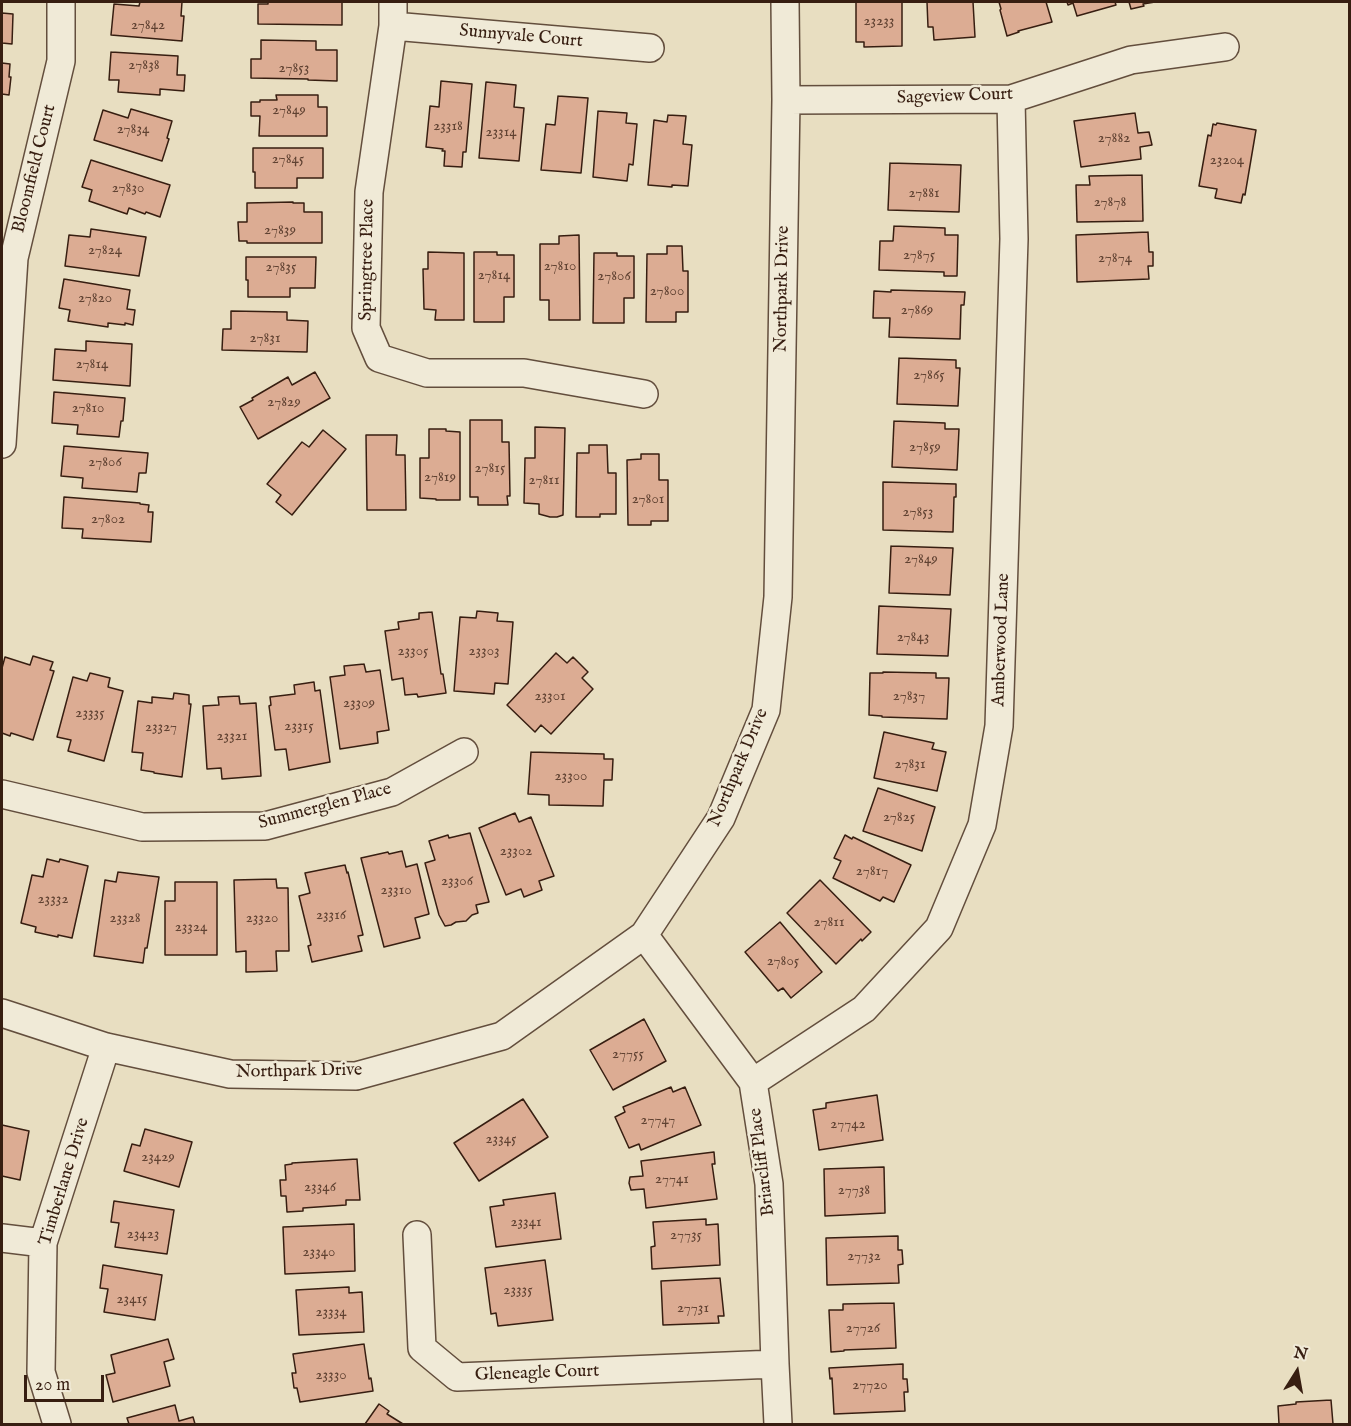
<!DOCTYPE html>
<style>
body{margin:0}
#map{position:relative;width:1351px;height:1426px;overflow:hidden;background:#e8dec1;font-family:"IM FELL English",serif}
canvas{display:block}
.frame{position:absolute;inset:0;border:3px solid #371e11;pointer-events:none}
.north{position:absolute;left:1267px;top:1342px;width:60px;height:60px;-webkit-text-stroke:4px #f0ead7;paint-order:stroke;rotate:11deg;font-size:16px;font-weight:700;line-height:24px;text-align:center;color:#371e11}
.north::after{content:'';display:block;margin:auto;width:21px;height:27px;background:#371e11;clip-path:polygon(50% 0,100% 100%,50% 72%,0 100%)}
.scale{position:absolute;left:24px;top:1375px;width:80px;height:27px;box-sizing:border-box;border:3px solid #371e11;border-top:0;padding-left:8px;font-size:18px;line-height:21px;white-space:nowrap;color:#371e11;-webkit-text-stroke:4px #f0ead7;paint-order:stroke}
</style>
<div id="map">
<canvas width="1351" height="1426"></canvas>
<div class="frame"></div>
<div class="north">N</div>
<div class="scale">20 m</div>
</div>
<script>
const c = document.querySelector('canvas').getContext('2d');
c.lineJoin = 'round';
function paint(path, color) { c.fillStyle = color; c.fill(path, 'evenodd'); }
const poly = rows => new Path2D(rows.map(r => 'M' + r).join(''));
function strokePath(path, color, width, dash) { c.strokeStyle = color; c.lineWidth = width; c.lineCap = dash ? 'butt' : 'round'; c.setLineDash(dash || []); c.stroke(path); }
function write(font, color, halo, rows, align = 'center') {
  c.font = font + ' "IM FELL English",serif'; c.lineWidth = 5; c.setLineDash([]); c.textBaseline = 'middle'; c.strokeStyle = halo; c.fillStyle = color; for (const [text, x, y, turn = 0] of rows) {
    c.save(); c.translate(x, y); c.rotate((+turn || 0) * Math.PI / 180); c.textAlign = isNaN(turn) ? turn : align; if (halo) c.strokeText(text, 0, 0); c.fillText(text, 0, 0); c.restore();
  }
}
const building = poly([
 [140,2,182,2,181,16,184,16,182,41,111,35,114,4,139,6,140,2],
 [268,2,342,2,342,25,258,24,258,4,268,4,268,2],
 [856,2,902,2,902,46,864,47,864,42,856,42,856,2],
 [927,2,973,2,975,37,934,40,933,27,928,27,927,2],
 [999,2,1046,2,1052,22,1018,31,1019,32,1007,36,1000,10,1001,9,999,2],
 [1067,2,1115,2,1116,5,1077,16,1073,3,1068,5,1067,2],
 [1129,2,1155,2,1143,4,1144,6,1131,9,1129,2],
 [2,13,13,14,12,44,2,43,2,13],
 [261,40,316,41,316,50,337,50,337,81,308,80,308,79,251,78,251,59,261,59,261,40],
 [111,52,178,56,177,75,185,75,184,91,160,89,160,95,118,92,119,80,109,80,111,52],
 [2,63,10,64,9,77,11,77,9,95,2,94,2,63],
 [441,81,472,84,466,152,463,152,462,167,444,166,445,151,442,151,443,149,426,147,430,106,439,107,441,81],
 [486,82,516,85,514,107,524,108,519,161,479,158,486,82],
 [276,95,318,95,318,107,327,107,327,136,259,136,260,116,251,116,251,102,260,102,260,100,277,100,276,95],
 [558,96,588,98,581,173,541,170,546,124,555,125,558,96],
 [131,109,172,121,167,138,169,139,162,161,94,140,103,110,128,118,131,109],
 [598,111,627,113,626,123,637,124,633,165,629,164,627,181,593,177,598,111],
 [1135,113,1138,133,1149,132,1152,145,1140,147,1141,159,1081,167,1074,121,1135,113],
 [668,115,686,116,683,144,692,145,688,186,672,185,672,187,648,185,654,120,667,122,668,115],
 [1217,123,1256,130,1245,195,1243,194,1241,203,1215,198,1217,189,1199,186,1208,135,1211,136,1213,124,1216,125,1217,123],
 [253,148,323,148,323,178,297,178,297,188,255,188,255,172,253,172,253,148],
 [91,160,170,185,160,217,146,212,145,214,129,208,127,214,89,201,92,190,82,187,91,160],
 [890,163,961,165,959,212,888,210,890,163],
 [1142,175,1143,221,1077,222,1076,185,1090,185,1089,176,1142,175],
 [293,202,293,203,304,203,304,212,322,212,322,243,247,243,247,241,239,241,238,222,247,222,247,203,293,202],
 [894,226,945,228,945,235,958,235,957,276,944,276,944,272,879,270,880,241,893,241,894,226],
 [91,229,146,237,139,276,65,266,69,235,90,237,91,229],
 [1148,232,1149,252,1153,252,1153,266,1148,266,1149,279,1077,282,1076,235,1148,232],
 [579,235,580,320,549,320,549,300,540,300,540,244,559,244,559,236,579,235],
 [667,246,682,246,683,271,688,271,688,312,676,312,676,322,646,322,647,254,667,254,667,246],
 [428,252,464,253,464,320,435,320,436,310,424,309,423,269,428,269,428,252],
 [474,252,497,252,497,255,514,255,514,297,504,297,504,322,474,322,474,252],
 [594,253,617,253,617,256,634,256,634,298,624,298,624,323,593,323,594,253],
 [246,257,316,257,315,288,290,288,290,297,248,297,248,280,246,280,246,257],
 [64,279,130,290,127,309,135,310,133,325,125,323,125,325,108,323,108,327,68,321,70,310,59,308,64,279],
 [891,290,965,292,964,305,961,305,960,339,889,337,890,318,873,318,874,291,891,292,891,290],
 [231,311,287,312,287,320,308,321,307,352,222,350,223,329,231,329,231,311],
 [86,341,132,344,130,386,53,380,55,349,86,351,86,341],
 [899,358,956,360,956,368,960,368,958,406,897,404,899,358],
 [315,372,330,398,258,439,240,407,253,400,252,398,288,377,292,385,315,372],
 [54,392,125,398,123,421,121,421,119,437,77,434,78,425,52,423,54,392],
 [470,420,502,420,502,442,509,442,510,496,507,496,508,505,478,505,478,497,470,497,470,420],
 [894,421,945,423,945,429,959,429,957,470,892,467,894,421],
 [535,427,565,428,563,515,557,517,550,517,539,514,539,504,524,503,525,458,535,458,535,427],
 [429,429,446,429,446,431,460,432,460,500,436,500,436,499,420,498,420,458,429,458,429,429],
 [323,430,346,449,292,515,276,502,281,495,267,484,302,442,309,447,323,430],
 [366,435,397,435,396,455,405,455,406,510,367,510,366,435],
 [589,445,607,445,608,473,616,473,616,514,600,514,600,517,576,517,577,453,589,453,589,445],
 [64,446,148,453,146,473,139,473,137,492,82,488,83,478,61,476,64,446],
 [641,454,659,454,659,480,668,480,668,521,651,521,651,525,628,525,627,460,641,459,641,454],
 [883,482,956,484,956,497,954,497,953,532,883,530,883,482],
 [64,497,140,503,140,504,149,505,148,512,153,512,151,542,82,538,83,529,62,528,64,497],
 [891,546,953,548,950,595,889,593,891,546],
 [879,606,951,609,948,656,877,654,879,606],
 [477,611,498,613,497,621,513,622,508,684,495,683,494,694,454,691,460,617,476,618,477,611],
 [432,612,441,674,443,674,446,693,418,697,417,694,405,695,403,678,392,680,385,631,399,629,398,622,419,619,419,613,432,612],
 [556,653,567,663,573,657,588,672,582,678,593,689,551,734,541,725,535,732,507,705,556,653],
 [33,656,53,662,50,670,54,671,33,740,11,733,10,736,2,733,2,668,5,657,30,665,33,656],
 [364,664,366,672,380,670,389,730,377,732,378,743,340,749,330,677,345,675,344,666,364,664],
 [883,672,936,673,936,678,949,678,947,719,882,717,882,716,869,715,870,673,883,673,883,672],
 [90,673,110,678,108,687,123,691,104,761,68,751,71,740,57,737,73,677,87,681,90,673],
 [314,682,315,691,320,690,330,762,289,770,286,749,275,750,269,706,271,705,270,697,295,694,294,685,314,682],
 [174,693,189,695,189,704,191,704,182,777,154,773,154,772,141,770,143,753,132,752,138,701,152,703,152,697,173,699,174,693],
 [239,696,240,704,256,703,261,776,222,779,221,768,207,769,203,706,219,705,218,697,239,696],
 [884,732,934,743,932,749,946,752,937,791,874,778,884,732],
 [531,752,604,754,604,759,613,759,612,780,604,780,603,806,549,805,549,795,528,794,531,752],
 [878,788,935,807,922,851,863,831,878,788],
 [515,813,519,822,531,817,554,876,539,881,542,890,524,897,521,889,506,895,479,828,515,813],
 [470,833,489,902,476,905,478,913,472,915,466,921,456,922,451,925,445,926,439,915,425,863,435,860,429,841,448,835,449,838,470,833],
 [845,835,852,839,853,837,911,865,894,902,883,897,880,901,833,878,841,861,834,858,845,835],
 [402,851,406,867,417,864,429,914,415,918,420,938,384,947,361,858,388,852,389,854,402,851],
 [47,859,59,862,60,859,88,866,72,938,58,935,58,937,35,932,36,927,21,923,32,875,43,877,47,859],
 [345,865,347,873,348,872,363,935,358,936,362,951,312,962,308,946,311,945,299,896,310,893,305,873,345,865],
 [118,872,159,877,147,948,145,948,143,963,94,956,105,880,116,882,118,872],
 [276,879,277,888,288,888,289,951,276,951,277,971,246,972,246,951,236,952,234,880,276,879],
 [820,880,871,932,862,941,861,939,836,964,787,913,820,880],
 [175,882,217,882,217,955,165,955,165,901,175,901,175,882],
 [780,922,822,972,791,998,783,988,778,991,745,952,780,922],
 [644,1019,666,1061,613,1090,590,1050,644,1019],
 [671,1087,673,1092,685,1087,701,1125,641,1150,639,1144,629,1148,615,1117,625,1112,623,1107,671,1087],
 [877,1095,883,1140,819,1150,813,1110,826,1108,826,1103,877,1095],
 [523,1099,548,1137,479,1181,454,1143,523,1099],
 [2,1125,29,1131,20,1180,2,1176,2,1125],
 [145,1129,192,1142,179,1187,124,1171,132,1144,140,1146,145,1129],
 [714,1152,715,1164,712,1164,717,1199,646,1208,644,1189,631,1190,629,1183,630,1177,643,1176,641,1161,714,1152],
 [357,1159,360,1200,346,1200,346,1205,303,1208,303,1211,287,1212,286,1196,281,1196,280,1180,286,1180,285,1165,292,1164,292,1163,357,1159],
 [884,1167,885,1213,825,1216,824,1169,884,1167],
 [555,1193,561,1239,496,1247,490,1207,504,1205,503,1200,555,1193],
 [114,1201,174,1210,167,1254,115,1247,119,1223,111,1222,114,1201],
 [706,1219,706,1225,718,1224,720,1265,652,1269,651,1247,655,1246,653,1222,706,1219],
 [354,1224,355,1271,285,1274,283,1227,354,1224],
 [898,1236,898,1250,902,1250,903,1264,898,1265,899,1283,827,1285,826,1238,898,1236],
 [545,1260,553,1320,498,1326,496,1313,491,1314,485,1268,545,1260],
 [103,1265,162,1275,155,1320,104,1312,108,1289,100,1288,103,1265],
 [720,1278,724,1316,718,1316,719,1323,663,1325,661,1281,720,1278],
 [349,1287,349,1293,362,1292,364,1332,299,1335,296,1290,349,1287],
 [894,1303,896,1348,844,1350,844,1351,831,1352,829,1310,843,1310,843,1304,894,1303],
 [168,1339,174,1359,164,1362,170,1386,113,1402,106,1375,115,1373,111,1355,168,1339],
 [364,1344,369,1379,371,1378,373,1391,300,1402,297,1388,294,1388,292,1373,296,1373,293,1354,364,1344],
 [903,1364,903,1379,907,1379,908,1392,904,1392,905,1411,834,1414,832,1378,830,1379,829,1368,903,1364],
 [1331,1400,1333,1424,1279,1424,1278,1406,1296,1404,1296,1402,1331,1400],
 [379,1404,389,1411,387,1414,403,1424,365,1424,379,1404],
 [175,1405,179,1421,193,1417,195,1424,129,1424,127,1418,175,1405]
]);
const minor = poly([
 [393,2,393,26,369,192,366,328,379,358,427,373,524,373,644,394],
 [393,26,650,48],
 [786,100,1011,99,1131,60,1225,47],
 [2,444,14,258,61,61,61,2],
 [2,794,142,827,265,826,392,792,464,752],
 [644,935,753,1082,769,1184,775,1364,778,1424],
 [2,1013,106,1047,230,1074,356,1076,502,1036,644,935,721,818,766,710,778,597,786,100,785,2],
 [753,1082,864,1009,939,928,982,825,999,726,1014,239,1011,99],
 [417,1235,422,1348,457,1377,775,1364],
 [2,1238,43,1243],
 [57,1424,41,1372,43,1243,106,1047]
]);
const numberNames = [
 ["23233",879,22],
 ["27842",148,26],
 ["27838",144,66],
 ["27853",294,69],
 ["27849",289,111],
 ["23318",448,127],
 ["27834",133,130],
 ["23314",501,133],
 ["27882",1114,139],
 ["27845",288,160],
 ["23204",1227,161],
 ["27830",128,189],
 ["27881",924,194],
 ["27878",1110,203],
 ["27839",280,231],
 ["27824",105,251],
 ["27875",919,256],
 ["27874",1115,259],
 ["27810",560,267],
 ["27835",281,268],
 ["27814",494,276],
 ["27806",614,277],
 ["27800",667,292],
 ["27820",95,299],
 ["27869",917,311],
 ["27831",265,339],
 ["27814",92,365],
 ["27865",929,376],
 ["27829",284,403],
 ["27810",88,409],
 ["27859",925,448],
 ["27806",105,463],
 ["27815",490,469],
 ["27819",440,478],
 ["27811",544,481],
 ["27801",648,500],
 ["27853",918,513],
 ["27802",108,520],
 ["27849",921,560],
 ["27843",913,638],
 ["23305",413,652],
 ["23303",484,652],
 ["23301",550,697],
 ["27837",909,697],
 ["23309",359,704],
 ["23335",90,714],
 ["23315",299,727],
 ["23327",161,728],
 ["23321",232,737],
 ["27831",910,765],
 ["23300",571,777],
 ["27825",899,818],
 ["23302",516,852],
 ["27817",872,872],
 ["23306",457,882],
 ["23310",396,891],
 ["23332",53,900],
 ["23316",331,916],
 ["23328",125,919],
 ["23320",262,919],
 ["27811",829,923],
 ["23324",191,928],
 ["27805",783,962],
 ["27755",628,1055],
 ["27747",658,1121],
 ["27742",848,1125],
 ["23345",501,1140],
 ["23429",158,1158],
 ["27741",672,1180],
 ["23346",320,1188],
 ["27738",854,1191],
 ["23341",526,1223],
 ["23423",143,1235],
 ["27735",686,1236],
 ["23340",319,1253],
 ["27732",864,1257],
 ["23335",518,1291],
 ["23415",132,1300],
 ["27731",693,1309],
 ["23334",331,1313],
 ["27726",863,1329],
 ["23330",331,1376],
 ["27720",870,1386]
];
const streetNames = [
 ["Sunnyvale Court",521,37,5],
 ["Sageview Court",955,97,-2],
 ["Bloomfield Court",35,169,-76],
 ["Springtree Place",368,260,-89],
 ["Northpark Drive",783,289,-89],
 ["Amberwood Lane",1002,640,-88],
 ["Northpark Drive",739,768,-67],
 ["Summerglen Place",325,807,-15],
 ["Northpark Drive",299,1072,-1],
 ["Briarcliff Place",763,1162,-97],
 ["Timberlane Drive",65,1182,-73],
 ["Gleneagle Court",537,1374,-2]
];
paint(building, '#dcac93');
strokePath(building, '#371e11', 1.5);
strokePath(minor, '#634e3d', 30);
strokePath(minor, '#f0ead7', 27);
write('15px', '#604232', null, numberNames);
write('18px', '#371e11', '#f0ead7', streetNames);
</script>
